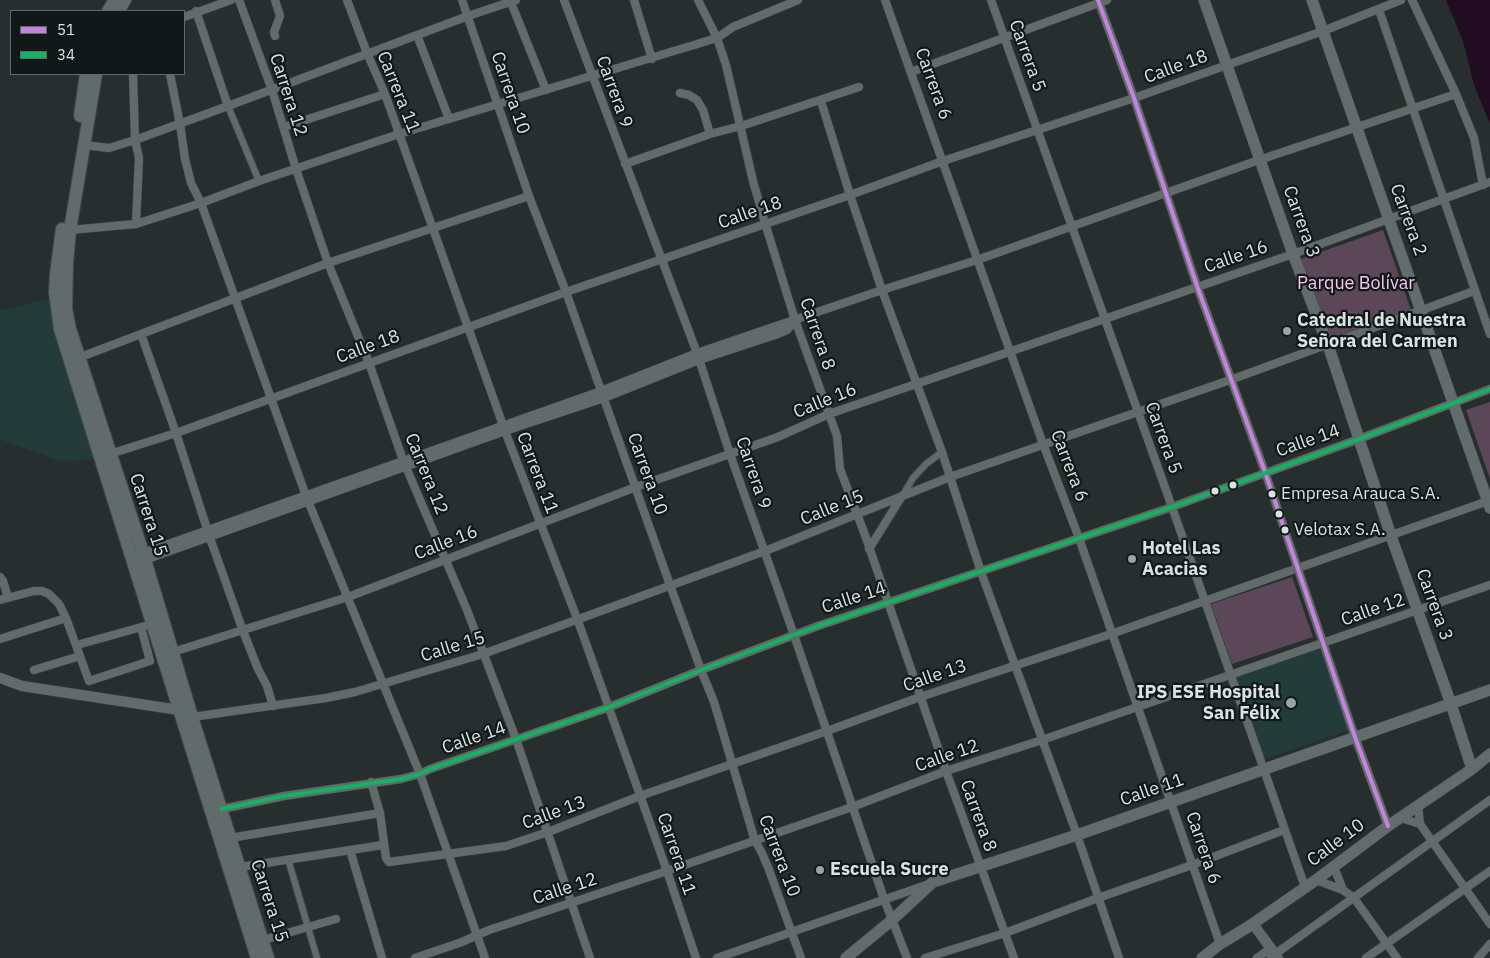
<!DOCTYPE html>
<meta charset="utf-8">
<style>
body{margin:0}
#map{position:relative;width:1490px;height:958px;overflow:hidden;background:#262f2e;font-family:"IBM Plex Sans",sans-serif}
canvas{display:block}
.legend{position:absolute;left:10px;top:10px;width:175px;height:65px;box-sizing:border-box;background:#111918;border:1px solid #616a69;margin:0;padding:6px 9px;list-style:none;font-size:15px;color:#d8e3e2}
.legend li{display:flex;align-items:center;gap:10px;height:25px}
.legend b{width:25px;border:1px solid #616a69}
</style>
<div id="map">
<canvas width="1490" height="958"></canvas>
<ul class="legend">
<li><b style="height:6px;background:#c483df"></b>51</li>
<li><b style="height:6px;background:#13b361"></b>34</li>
</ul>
</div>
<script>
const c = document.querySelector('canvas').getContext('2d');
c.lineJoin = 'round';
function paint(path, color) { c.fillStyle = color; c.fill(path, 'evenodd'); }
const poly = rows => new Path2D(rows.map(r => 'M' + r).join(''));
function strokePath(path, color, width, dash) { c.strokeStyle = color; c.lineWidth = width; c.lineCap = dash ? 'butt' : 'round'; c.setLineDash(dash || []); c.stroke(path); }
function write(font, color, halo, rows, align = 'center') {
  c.font = font + ' "IBM Plex Sans",sans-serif'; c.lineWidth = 4.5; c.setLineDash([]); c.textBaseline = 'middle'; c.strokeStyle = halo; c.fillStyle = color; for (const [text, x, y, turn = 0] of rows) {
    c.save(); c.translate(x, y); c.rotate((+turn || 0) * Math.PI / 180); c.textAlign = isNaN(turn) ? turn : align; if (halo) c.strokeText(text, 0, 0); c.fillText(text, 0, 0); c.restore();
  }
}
const built = poly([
 [52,298,57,337,95,460,59,461,0,439,0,311],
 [1319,647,1349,730,1262,760,1234,677]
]);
const green = poly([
 [1383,230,1411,310,1329,339,1301,259],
 [1490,402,1490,479,1466,410],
 [1292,577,1313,637,1232,664,1211,604]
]);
const water = poly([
 [1446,0,1490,0,1490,124,1474,85,1463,41]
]);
const pedestrian = poly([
 [228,106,259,181],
 [903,495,913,478,926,464,942,452],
 [288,859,317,958]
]);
const minor = poly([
 [239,0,272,90,296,169,328,263,369,363,403,460,467,610,516,739,590,958],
 [347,0,367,53,385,94,505,431,578,621,667,871,696,958],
 [462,0,529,196,566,292,670,585,701,670,714,702,755,841,761,851,768,867,801,958],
 [510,0,546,90],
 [564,0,697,353,730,454,794,635,884,899,907,958],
 [634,0,652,59],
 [698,0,717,38,726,65,753,181,765,223,795,320,837,436,840,469,865,535,946,771,1014,958],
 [885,0,1043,444,1079,538,1220,944],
 [991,0,1172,507,1305,887],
 [1098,0,1134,98,1197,286,1265,472,1355,737,1388,826],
 [1412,0,1456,94,1474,138,1483,185],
 [1379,10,1490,334],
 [196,11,228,106],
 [184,17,231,0],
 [417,35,449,119],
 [275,36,274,32,280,16,275,0],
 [911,72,1107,0],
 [133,74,135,140,139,158,136,224],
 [170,74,180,124,185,159,191,183,201,203,306,496,420,774,485,958],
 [680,93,689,95,697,100,703,110,710,134],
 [821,101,850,195,882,290,942,452,981,572,1077,835,1119,958],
 [284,127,385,94],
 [84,145,109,148,135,140,228,106,468,16,516,0],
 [625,164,710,134,741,126,859,87],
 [70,230,136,224,201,203,259,181,399,134,717,38,733,27,798,0],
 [141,334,176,433,210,538,243,631,258,669,267,686,273,706],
 [78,358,328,263,529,196],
 [110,454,176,433,566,292,850,195,943,161,1134,98,1323,31,1401,0],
 [869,549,902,496],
 [140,554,601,391,697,353,882,290,977,260,1259,160,1456,94],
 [142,561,505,431,604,398,699,360,775,335,787,330,794,322],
 [0,577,3,581,8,598],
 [0,600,34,591,42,591,49,594,59,604,66,618,89,681,150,661,141,627],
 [0,639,66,618],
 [77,645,145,626],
 [173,652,348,597,636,487,778,437,829,414,1293,254,1490,182],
 [34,670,80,656],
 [192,717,326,698,355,692,483,654,765,551,950,477,1230,380,1474,291],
 [371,782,380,813,386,858,389,862,506,846,548,832,640,796,827,731,920,697,1111,634,1488,501],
 [1418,805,1420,824,1490,924],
 [222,809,284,796,401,779,420,774,430,769,607,708,701,670,818,626,1172,507,1359,439,1490,389],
 [1401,818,1420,824],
 [230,838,380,813],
 [350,850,382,958],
 [240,867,383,845],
 [1334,867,1343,890],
 [1316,880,1343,890,1354,898,1397,958],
 [263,940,336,919],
 [1271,957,1490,800],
 [415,958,462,942,489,930,667,871,852,807,946,771,1042,740,1490,585],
 [717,958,929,884],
 [925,958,1005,933,1098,898,1192,865,1284,830],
 [1257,958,1270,949],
 [1366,958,1490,871],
 [1478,958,1490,944]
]);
const tertiary = poly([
 [0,678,22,686,179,710],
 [1253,924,1278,958]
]);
const secondary = poly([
 [1204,0,1293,254,1328,345,1391,536,1451,704,1472,769],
 [1312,0,1490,508],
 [846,958,892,920,933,882,1077,835,1490,690],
 [1202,958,1220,944,1248,927,1316,880,1388,826,1472,769,1490,754]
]);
const primary = poly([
 [108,11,115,0],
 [118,11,125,0],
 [96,74,70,230,67,263,66,309,70,329,143,553,192,717,268,958],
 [80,116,86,74],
 [62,229,56,274,55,292,60,329,257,958]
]);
const bus1 = poly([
 [1098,0,1134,98,1197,286,1265,472,1355,737,1388,826]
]);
const bus2 = poly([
 [222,809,284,796,401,779,420,774,430,769,607,708,701,670,818,626,1172,507,1359,439,1490,389]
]);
const markers = [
 [1287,331,5,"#9aa4a3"],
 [1233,485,4.5,"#d8e3e2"],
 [1215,491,4.5,"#d8e3e2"],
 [1272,494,4.5,"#d8e3e2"],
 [1279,514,4.5,"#d8e3e2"],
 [1285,530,4.5,"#d8e3e2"],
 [1132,559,5,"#9aa4a3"],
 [1291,703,6,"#9aa4a3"],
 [820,870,5,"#9aa4a3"]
];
const busNames = [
 ["Empresa Arauca S.A.",1281,494],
 ["Velotax S.A.",1294,530]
];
const streetNames = [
 ["Carrera 5",1027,56,70],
 ["Calle 18",1176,67,-20],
 ["Carrera 6",933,84,70],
 ["Carrera 11",398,92,68],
 ["Carrera 9",614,92,70],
 ["Carrera 10",510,93,71],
 ["Carrera 12",288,95,72],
 ["Calle 18",750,213,-19],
 ["Carrera 2",1408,220,70],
 ["Carrera 3",1301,222,70],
 ["Calle 16",1236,257,-19],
 ["Carrera 8",817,334,71],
 ["Calle 18",368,347,-20],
 ["Calle 16",825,401,-22],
 ["Carrera 5",1163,438,70],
 ["Calle 14",1308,441,-19],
 ["Carrera 6",1069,466,69],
 ["Carrera 11",537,473,69],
 ["Carrera 9",753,473,71],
 ["Carrera 12",426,474,68],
 ["Carrera 10",647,474,70],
 ["Calle 15",832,508,-22],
 ["Carrera 15",148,515,72],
 ["Calle 16",446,543,-21],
 ["Calle 14",854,598,-18],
 ["Carrera 3",1434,605,70],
 ["Calle 12",1373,610,-19],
 ["Calle 15",453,647,-17],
 ["Calle 13",935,676,-19],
 ["Calle 14",474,738,-19],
 ["Calle 12",947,756,-19],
 ["Calle 11",1152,790,-19],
 ["Calle 13",554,813,-20],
 ["Carrera 8",978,816,70],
 ["Calle 10",1336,843,-37],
 ["Carrera 6",1203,848,71],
 ["Carrera 11",676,854,71],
 ["Carrera 10",779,856,69],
 ["Calle 12",565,889,-18],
 ["Carrera 15",269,901,72]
];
const parkNames = [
 ["Parque Bolívar",1356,284]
];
const poiNames = [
 ["Catedral de Nuestra",1297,321],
 ["Señora del Carmen",1297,342],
 ["Hotel Las",1142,549],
 ["Acacias",1142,570],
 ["IPS ESE Hospital",1280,693,"right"],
 ["San Félix",1280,714,"right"],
 ["Escuela Sucre",830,870]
];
paint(built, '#233b39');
paint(green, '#5b4758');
paint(water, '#220c21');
strokePath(pedestrian, '#434b4a', 8);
strokePath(minor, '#434b4a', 9);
strokePath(tertiary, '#434b4a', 11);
strokePath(secondary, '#434b4a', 12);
strokePath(primary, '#434b4a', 14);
strokePath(pedestrian, '#626a6a', 6);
strokePath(minor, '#626a6a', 8);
strokePath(tertiary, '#626a6a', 10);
strokePath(secondary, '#636c6c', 11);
strokePath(primary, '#616b6a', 12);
strokePath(bus1, '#c483df', 4);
strokePath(bus2, '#13b361', 4);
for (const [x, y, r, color] of markers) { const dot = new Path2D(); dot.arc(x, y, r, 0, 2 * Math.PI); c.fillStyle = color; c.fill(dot); strokePath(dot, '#111918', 2); }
write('17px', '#d8e3e2', '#111918', busNames, 'left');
write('18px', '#d8e3e2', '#111918', streetNames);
write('18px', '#fcc4f3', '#111918', parkNames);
write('bold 18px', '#d8e3e2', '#111918', poiNames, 'left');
</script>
